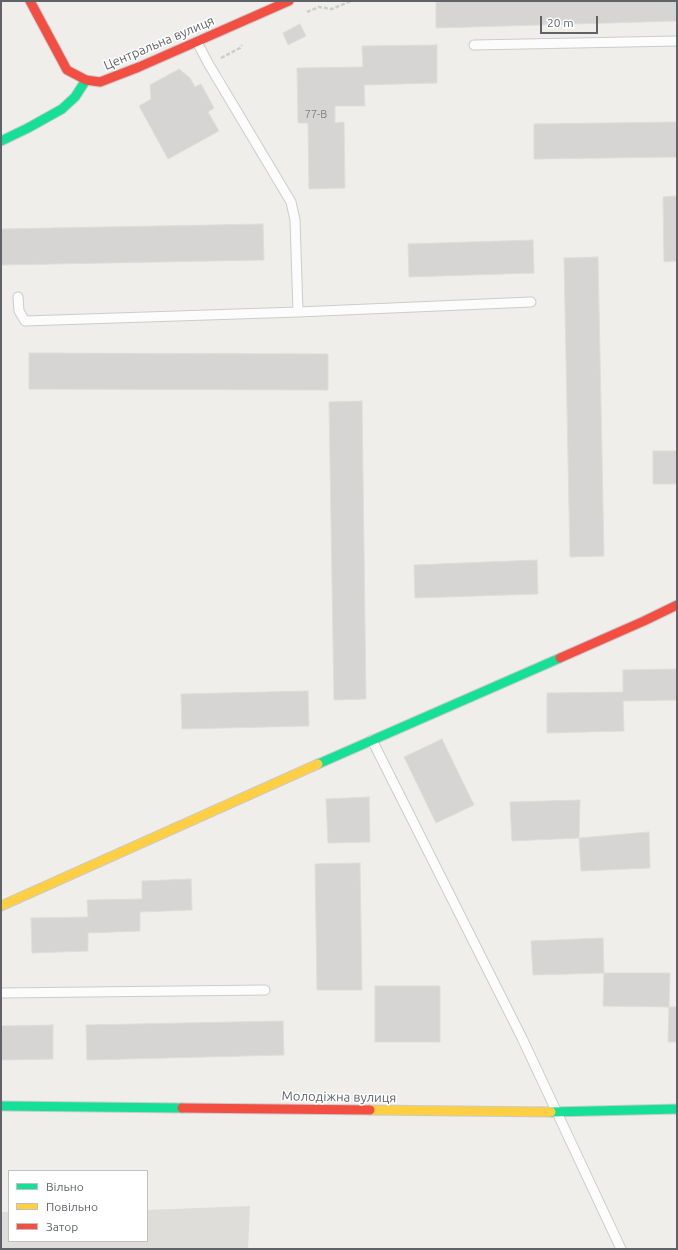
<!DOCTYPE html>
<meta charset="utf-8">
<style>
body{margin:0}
#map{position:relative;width:678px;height:1250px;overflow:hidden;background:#efeeea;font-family:Ubuntu,sans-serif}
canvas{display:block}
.frame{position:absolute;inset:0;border:2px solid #5f6368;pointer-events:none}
.legend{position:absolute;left:8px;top:1170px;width:140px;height:72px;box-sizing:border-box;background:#fff;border:1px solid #bfc1c3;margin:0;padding:5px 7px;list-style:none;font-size:12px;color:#5f6368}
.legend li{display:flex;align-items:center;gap:8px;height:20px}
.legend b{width:20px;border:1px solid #bfc1c3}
.scale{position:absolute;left:540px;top:16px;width:58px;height:18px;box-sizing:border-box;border:2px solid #5f6368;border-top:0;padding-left:5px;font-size:12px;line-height:14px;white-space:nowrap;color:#5f6368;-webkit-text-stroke:3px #fff;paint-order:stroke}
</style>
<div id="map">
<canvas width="678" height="1250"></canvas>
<div class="frame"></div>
<ul class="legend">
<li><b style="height:5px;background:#16e098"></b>Вільно</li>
<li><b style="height:5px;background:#ffcf43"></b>Повільно</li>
<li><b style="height:5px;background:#f24e42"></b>Затор</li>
</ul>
<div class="scale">20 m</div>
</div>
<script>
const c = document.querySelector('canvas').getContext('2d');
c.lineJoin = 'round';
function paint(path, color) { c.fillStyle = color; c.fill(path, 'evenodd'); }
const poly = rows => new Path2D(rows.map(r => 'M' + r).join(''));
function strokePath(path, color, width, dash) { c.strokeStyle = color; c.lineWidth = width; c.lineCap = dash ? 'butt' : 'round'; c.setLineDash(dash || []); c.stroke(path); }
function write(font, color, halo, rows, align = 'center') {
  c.font = font + ' Ubuntu,sans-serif'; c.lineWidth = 3; c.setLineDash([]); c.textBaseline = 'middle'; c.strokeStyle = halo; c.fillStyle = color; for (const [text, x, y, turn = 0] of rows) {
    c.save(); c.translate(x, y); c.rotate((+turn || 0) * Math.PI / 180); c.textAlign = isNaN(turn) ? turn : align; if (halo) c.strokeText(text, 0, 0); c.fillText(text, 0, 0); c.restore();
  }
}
const industrial = poly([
 [250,1206,248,1249,1,1249,1,1212,9,1212,9,1241,147,1241,147,1210]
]);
const building = poly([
 [436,1,677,1,677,21,436,28,436,1],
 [300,24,306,36,288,45,283,33,300,24],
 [437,45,437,83,364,85,365,106,335,106,335,123,344,122,345,188,309,189,308,123,298,123,297,68,363,67,362,46,437,45],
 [179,69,190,78,195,87,201,84,214,108,208,112,219,131,168,159,139,106,151,99,150,85,179,69],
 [677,122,677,157,534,159,534,124,677,122],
 [677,196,677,261,664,262,663,197,677,196],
 [263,224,264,260,1,265,1,229,263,224],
 [533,240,534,273,409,277,408,244,533,240],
 [598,257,604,556,570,557,564,258,598,257],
 [29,353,328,354,328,390,29,389,29,353],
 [362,401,366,699,334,700,329,402,362,401],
 [653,451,677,451,677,484,653,484,653,451],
 [537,560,538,594,415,598,414,565,537,560],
 [677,669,677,700,623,701,624,731,547,733,547,693,623,692,623,670,677,669],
 [308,691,309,726,182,729,181,694,308,691],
 [442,739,474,805,436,823,404,757,442,739],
 [369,797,370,842,328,843,326,799,369,797],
 [580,800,579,838,512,841,510,802,580,800],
 [649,832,650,868,581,871,579,838,649,832],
 [360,863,362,990,317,990,315,864,360,863],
 [191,879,192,910,140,912,140,931,88,933,88,951,32,953,31,918,88,917,87,900,142,899,142,881,191,879],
 [603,938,604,973,533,975,531,941,603,938],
 [604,973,670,973,669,1007,603,1006,604,973],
 [375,986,440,986,440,1042,375,1042,375,986],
 [669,1007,677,1007,677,1042,668,1042,669,1007],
 [283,1021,284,1055,87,1060,86,1025,283,1021],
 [53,1025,53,1059,1,1060,1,1026,53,1025]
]);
const path = poly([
 [307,12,319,7,332,9,351,1],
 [221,58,240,48,242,45]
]);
const lane = poly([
 [197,42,208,63,291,202,295,220,298,312],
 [474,45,677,41],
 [18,297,19,311,25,321,298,312,531,302],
 [372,740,522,1038,621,1249],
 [1,993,265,990]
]);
const fast = poly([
 [1,141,28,128,62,109,75,97,86,80],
 [318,764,560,658],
 [1,1106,182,1108],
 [551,1112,677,1109]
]);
const slow = poly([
 [1,906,318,764],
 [370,1110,551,1112]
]);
const jam = poly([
 [30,1,67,70,86,80,100,82,139,67,289,1],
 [560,658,644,621,677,605],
 [182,1108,370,1110]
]);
const numberNames = [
 ["77-В",316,114]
];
const streetNames = [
 ["Центральна вулиця",159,43,-23],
 ["Молодіжна вулиця",339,1097,1]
];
paint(industrial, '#dfddda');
paint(building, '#d6d5d3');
strokePath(building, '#deddd9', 1);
strokePath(lane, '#cbcccc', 11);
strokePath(fast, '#cacacb', 11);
strokePath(slow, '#cacacb', 11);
strokePath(jam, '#cacacb', 11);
strokePath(path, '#cacfcc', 2.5, [4, 2]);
strokePath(lane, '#fdfcfc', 9);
strokePath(fast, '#16e098', 9);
strokePath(slow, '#ffcf43', 9);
strokePath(jam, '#f24e42', 9);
write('11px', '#7e8184', null, numberNames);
write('13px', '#5f6368', '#fff', streetNames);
</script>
